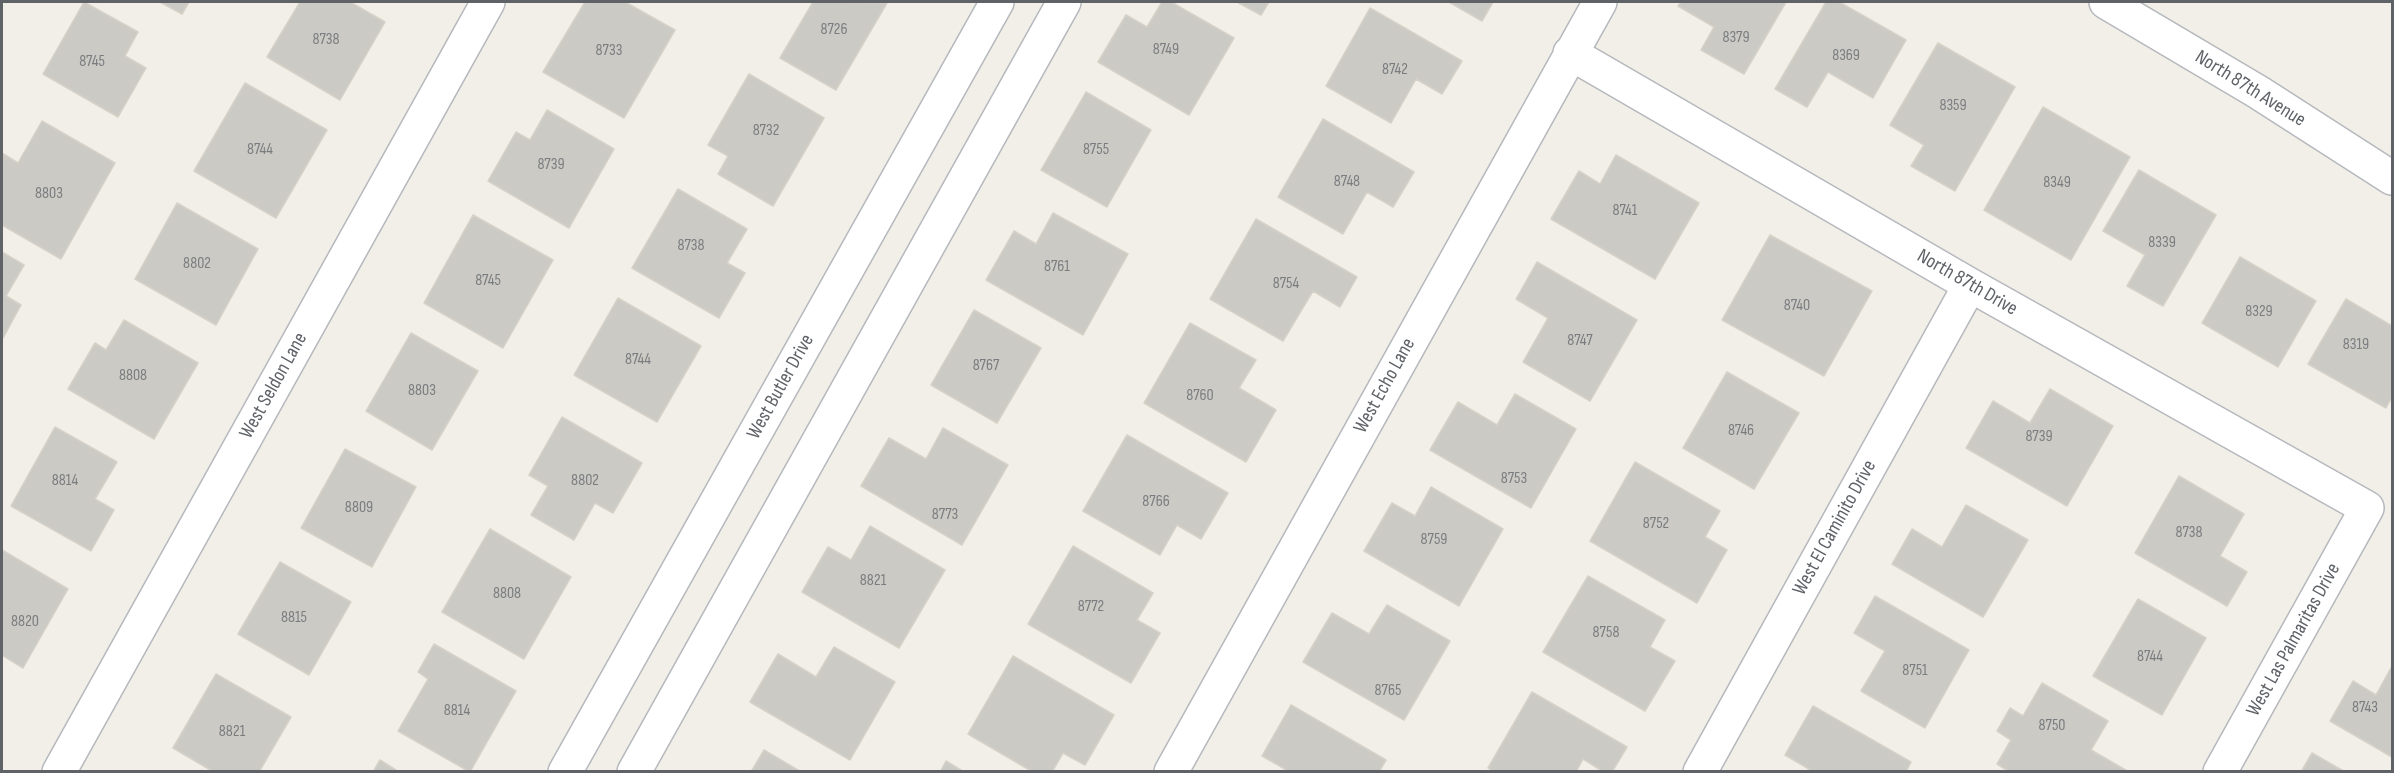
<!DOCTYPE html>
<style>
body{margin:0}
#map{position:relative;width:2394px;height:773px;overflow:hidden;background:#f1efe8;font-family:"Sofia Sans Condensed",sans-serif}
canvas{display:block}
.frame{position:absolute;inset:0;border:3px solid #5f6368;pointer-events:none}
</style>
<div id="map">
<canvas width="2394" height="773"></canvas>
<div class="frame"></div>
</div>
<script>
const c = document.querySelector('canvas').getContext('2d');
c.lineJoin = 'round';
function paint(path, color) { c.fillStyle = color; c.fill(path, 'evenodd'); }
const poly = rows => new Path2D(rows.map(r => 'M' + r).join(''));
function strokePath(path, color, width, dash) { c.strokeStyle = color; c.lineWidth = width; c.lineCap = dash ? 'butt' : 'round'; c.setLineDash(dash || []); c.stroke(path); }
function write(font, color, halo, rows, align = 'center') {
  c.font = font + ' "Sofia Sans Condensed",sans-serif'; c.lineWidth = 4.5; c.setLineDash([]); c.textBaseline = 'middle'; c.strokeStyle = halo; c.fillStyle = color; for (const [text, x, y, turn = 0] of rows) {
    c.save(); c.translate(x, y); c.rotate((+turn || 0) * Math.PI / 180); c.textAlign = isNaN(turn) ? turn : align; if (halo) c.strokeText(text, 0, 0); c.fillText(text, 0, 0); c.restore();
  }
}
const building = poly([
 [84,2,138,32,125,56,146,68,118,117,43,74,84,2],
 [160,2,189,2,182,14,160,2],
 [300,2,350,2,385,22,340,100,267,57,300,2],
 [585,2,625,2,675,30,624,118,543,72,585,2],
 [813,2,887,3,836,90,780,58,813,2],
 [1162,2,1171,2,1234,38,1189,115,1098,62,1126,15,1147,27,1162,2],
 [1237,2,1269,2,1261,15,1237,2],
 [1449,2,1493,2,1482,21,1449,2],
 [1681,2,1786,2,1744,74,1701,50,1714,27,1678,6,1681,2],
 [1826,2,1839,2,1906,40,1873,98,1828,72,1807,107,1775,89,1826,2],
 [1370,8,1462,61,1442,94,1416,79,1391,123,1326,86,1370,8],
 [1938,43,2015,87,1955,191,1911,166,1924,145,1890,125,1938,43],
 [749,74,824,118,773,206,718,174,728,156,708,145,749,74],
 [245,83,327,130,276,218,194,171,245,83],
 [1086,92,1151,130,1107,207,1041,170,1086,92],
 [2043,107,2130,157,2071,260,1984,210,2043,107],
 [547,110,614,149,569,228,488,181,516,132,530,140,547,110],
 [1323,119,1414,172,1393,207,1367,192,1343,234,1278,197,1323,119],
 [42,121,115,163,61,259,2,225,2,153,18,163,42,121],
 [1616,155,1699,203,1655,279,1551,219,1579,171,1600,184,1616,155],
 [2139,170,2216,215,2163,306,2127,286,2145,255,2103,231,2139,170],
 [678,189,747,229,727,263,745,273,719,318,632,268,678,189],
 [177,203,258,249,216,325,135,279,177,203],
 [1053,213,1128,254,1083,335,986,280,1014,231,1036,244,1053,213],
 [473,215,553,260,503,348,424,303,473,215],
 [1256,219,1357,277,1340,307,1313,291,1283,341,1210,299,1256,219],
 [1770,235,1872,291,1824,376,1722,320,1770,235],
 [2,252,24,265,6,296,21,305,2,340,2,252],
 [2240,257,2316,301,2278,367,2202,323,2240,257],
 [1537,262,1637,320,1590,401,1523,362,1548,318,1516,299,1537,262],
 [618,298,701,346,657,422,574,375,618,298],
 [2346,299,2392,326,2392,397,2386,408,2308,364,2346,299],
 [974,310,1041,348,997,423,931,385,974,310],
 [124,320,198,363,154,439,68,389,95,343,106,350,124,320],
 [1190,323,1256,360,1239,388,1276,410,1246,462,1144,403,1190,323],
 [411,333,478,371,432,450,366,411,411,333],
 [1727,372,1799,413,1754,489,1683,448,1727,372],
 [2050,389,2113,426,2067,506,1966,448,1993,401,2030,423,2050,389],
 [1515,394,1576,429,1531,508,1430,450,1458,402,1497,425,1515,394],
 [562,417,642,463,613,513,595,503,574,540,531,515,548,486,529,475,562,417],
 [55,427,117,462,95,499,114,510,91,551,11,506,55,427],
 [943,428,1008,465,962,545,861,486,889,438,926,459,943,428],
 [1127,435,1228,493,1201,539,1177,525,1160,555,1083,511,1127,435],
 [345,449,416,487,372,567,301,528,345,449],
 [1635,462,1720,511,1705,537,1727,550,1697,603,1590,541,1635,462],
 [2179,476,2244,514,2220,556,2247,572,2227,606,2135,553,2179,476],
 [1431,487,1503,529,1459,606,1364,551,1392,503,1415,516,1431,487],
 [1966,505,2028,540,1983,617,1892,564,1912,529,1942,547,1966,505],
 [870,526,945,570,899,648,802,592,828,547,851,560,870,526],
 [490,529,571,577,524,659,442,612,490,529],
 [1073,546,1153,593,1137,620,1160,633,1131,683,1028,624,1073,546],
 [2,550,68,589,23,668,2,655,2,550],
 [280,562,351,602,309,675,238,634,280,562],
 [1588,576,1665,620,1650,647,1675,661,1645,711,1543,652,1588,576],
 [1875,596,1969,650,1925,728,1861,691,1885,651,1854,633,1875,596],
 [2138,599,2206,638,2162,715,2093,676,2138,599],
 [1387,605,1450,641,1404,720,1303,662,1332,613,1369,634,1387,605],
 [434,644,516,691,470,772,398,731,428,679,418,672,434,644],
 [834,647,895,682,850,760,750,702,778,654,816,677,834,647],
 [1013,656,1114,715,1085,765,1063,753,1052,772,1033,772,968,734,1013,656],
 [2392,666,2392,757,2330,721,2353,681,2376,695,2392,666],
 [216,674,291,717,259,772,214,772,173,748,216,674],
 [2042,683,2108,721,2091,750,2129,772,2010,772,1997,764,2011,740,1997,731,2010,708,2023,716,2042,683],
 [1532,692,1627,747,1612,772,1604,772,1583,759,1576,772,1494,772,1488,768,1532,692],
 [1291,705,1386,760,1379,772,1284,772,1285,769,1262,756,1291,705],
 [1813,706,1911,762,1906,772,1807,772,1809,769,1785,755,1813,706],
 [764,750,801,772,751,772,764,750],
 [2312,753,2345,772,2301,772,2312,753],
 [380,760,399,772,373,772,380,760],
 [946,761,964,772,940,772,946,761]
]);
const minor = poly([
 [2106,2,2258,92,2392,178],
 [1570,53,1970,285,2367,508,2220,772],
 [59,772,488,2],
 [565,772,997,2],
 [634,772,1064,2],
 [1171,772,1600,2],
 [1700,772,1970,285]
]);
const numberNames = [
 ["8726",834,30],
 ["8379",1736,38],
 ["8738",326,40],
 ["8749",1166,50],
 ["8733",609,51],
 ["8369",1846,56],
 ["8745",92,62],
 ["8742",1395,70],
 ["8359",1953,106],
 ["8732",766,131],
 ["8744",260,150],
 ["8755",1096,150],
 ["8739",551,165],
 ["8748",1347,182],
 ["8349",2057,183],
 ["8803",49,194],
 ["8741",1625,211],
 ["8339",2162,243],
 ["8738",691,246],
 ["8802",197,264],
 ["8761",1057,267],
 ["8745",488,281],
 ["8754",1286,284],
 ["8740",1797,306],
 ["8329",2259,312],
 ["8747",1580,341],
 ["8319",2356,345],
 ["8744",638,360],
 ["8767",986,366],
 ["8808",133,376],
 ["8803",422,391],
 ["8760",1200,396],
 ["8746",1741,431],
 ["8739",2039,437],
 ["8753",1514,479],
 ["8814",65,481],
 ["8802",585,481],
 ["8766",1156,502],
 ["8809",359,508],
 ["8773",945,515],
 ["8752",1656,524],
 ["8738",2189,533],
 ["8759",1434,540],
 ["8821",873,581],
 ["8808",507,594],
 ["8772",1091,607],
 ["8815",294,618],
 ["8820",25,622],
 ["8758",1606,633],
 ["8744",2150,657],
 ["8751",1915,671],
 ["8765",1388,691],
 ["8743",2365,708],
 ["8814",457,711],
 ["8750",2052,726],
 ["8821",232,732]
];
const streetNames = [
 ["North 87th Avenue",2250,89,32],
 ["North 87th Drive",1967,283,30],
 ["West Seldon Lane",274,386,-61],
 ["West Echo Lane",1385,386,-61],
 ["West Butler Drive",781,387,-61],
 ["West El Caminito Drive",1835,528,-61],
 ["West Las Palmaritas Drive",2294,640,-61]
];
paint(building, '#cccac5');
strokePath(building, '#d6d1c6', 1.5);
strokePath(minor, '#b5b8bc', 36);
strokePath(minor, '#fff', 33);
write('16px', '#7a7d7f', null, numberNames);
write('20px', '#5f6368', '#fff', streetNames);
</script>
